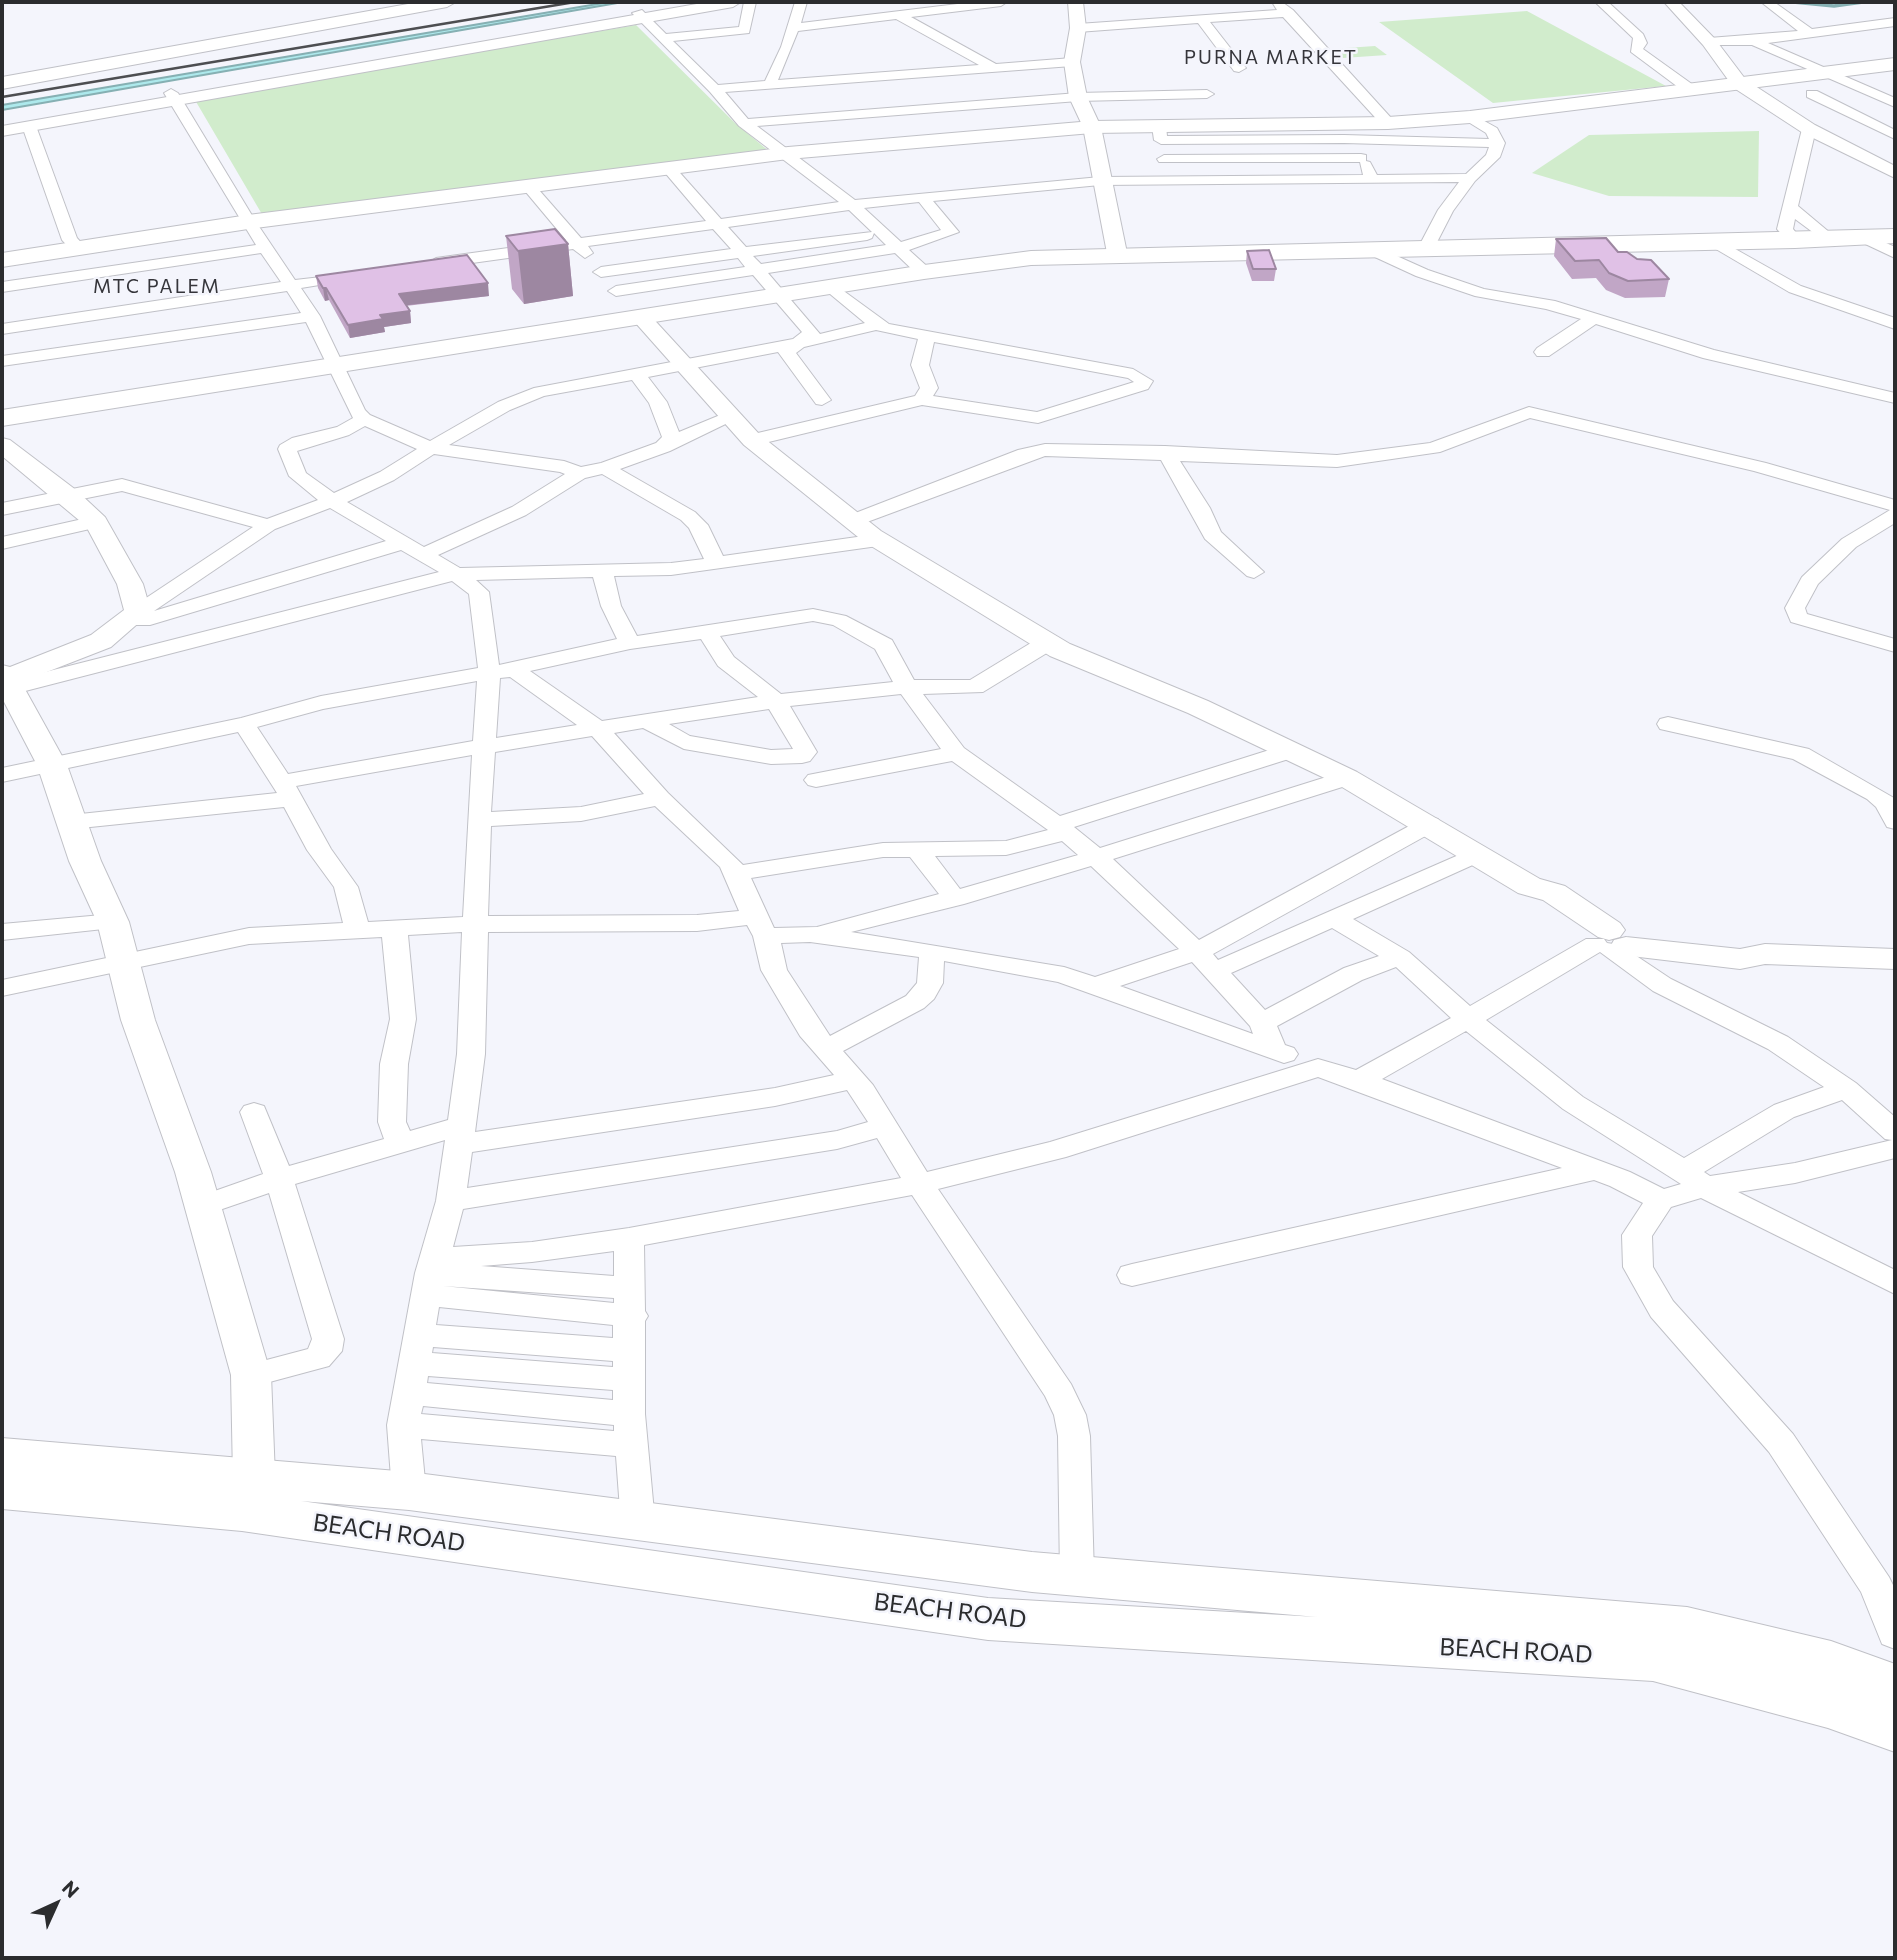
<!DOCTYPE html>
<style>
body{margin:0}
#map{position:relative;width:1897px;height:1960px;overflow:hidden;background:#f4f5fc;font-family:Commissioner,sans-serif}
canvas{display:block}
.frame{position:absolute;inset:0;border:4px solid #2b2c2e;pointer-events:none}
.north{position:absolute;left:21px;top:1869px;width:70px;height:70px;-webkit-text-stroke:5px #f4f5fc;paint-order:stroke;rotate:45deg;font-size:19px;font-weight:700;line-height:28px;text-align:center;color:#2b2c2e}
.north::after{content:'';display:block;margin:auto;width:24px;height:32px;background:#2b2c2e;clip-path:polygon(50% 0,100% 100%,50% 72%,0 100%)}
</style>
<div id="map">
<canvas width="1897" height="1960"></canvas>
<div class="frame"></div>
<div class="north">N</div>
</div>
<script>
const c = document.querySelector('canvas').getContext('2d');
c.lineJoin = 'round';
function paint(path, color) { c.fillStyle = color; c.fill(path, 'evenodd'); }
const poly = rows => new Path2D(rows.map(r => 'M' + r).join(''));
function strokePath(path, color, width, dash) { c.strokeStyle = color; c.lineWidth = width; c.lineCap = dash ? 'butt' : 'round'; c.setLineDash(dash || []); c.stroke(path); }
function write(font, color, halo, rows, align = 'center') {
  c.font = font + ' Commissioner,sans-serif'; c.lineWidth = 5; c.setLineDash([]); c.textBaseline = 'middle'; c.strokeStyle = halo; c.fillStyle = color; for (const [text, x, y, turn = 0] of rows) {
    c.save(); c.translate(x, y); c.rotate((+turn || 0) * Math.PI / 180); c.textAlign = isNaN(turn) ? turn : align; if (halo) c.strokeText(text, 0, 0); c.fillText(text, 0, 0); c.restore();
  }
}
const green = poly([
 [1527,11,1666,86,1493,103,1379,22],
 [636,25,735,123,770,152,263,216,195,100],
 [1375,46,1387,55,1343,58,1331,49],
 [1759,131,1758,197,1609,196,1532,173,1589,135]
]);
const water = poly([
 [609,2,623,2,2,110,2,105,609,2]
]);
const stream = poly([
 [1793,2,1834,6,1863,2]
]);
const minor = poly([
 [744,2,756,2,749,33,673,41,718,85,765,81,781,47,795,2,807,2,801,23,974,2,1007,2,1001,6,911,17,996,64,1072,58,1078,62,1072,66,725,92,748,119,1078,93,1207,90,1214,94,1207,98,1078,101,757,126,855,200,1100,177,1363,175,1360,162,1159,162,1157,159,1164,155,1361,154,1366,155,1366,161,1370,162,1377,175,1466,174,1486,155,1489,147,1344,143,1161,144,1154,140,1152,126,1159,122,1166,126,1167,136,1344,135,1489,139,1486,133,1465,120,1465,114,1470,113,1497,128,1505,143,1500,157,1475,181,1453,211,1434,248,1426,253,1418,248,1438,210,1459,182,1100,185,933,201,959,232,909,250,930,269,930,275,918,275,895,253,768,273,820,334,865,323,824,289,822,286,830,281,889,324,1133,369,1153,381,1148,389,1038,423,922,405,752,446,745,444,743,440,745,436,915,396,920,388,911,365,918,339,876,330,804,347,796,353,831,400,822,405,816,404,778,352,648,377,667,402,679,432,725,413,737,413,740,417,670,451,620,469,695,512,708,525,723,556,878,534,888,540,878,546,671,575,614,576,621,606,637,636,813,609,846,616,892,640,914,680,970,680,1039,638,1055,638,1058,643,1055,648,983,692,923,694,964,748,1060,816,1282,746,1298,746,1301,751,1298,756,1074,827,1100,848,1339,773,1355,773,1359,778,1355,783,1113,859,1199,940,1422,819,1430,817,1438,819,1442,824,1438,829,1213,954,1218,960,1477,847,1486,849,1489,854,1486,859,1353,919,1409,952,1470,1006,1586,939,1604,939,1607,943,1620,945,1671,979,1788,1037,1856,1083,1895,1117,1895,1158,1795,1183,1738,1192,1895,1270,1895,1294,1701,1198,1671,1207,1652,1236,1653,1267,1673,1301,1793,1434,1889,1577,1895,1589,1895,1649,1882,1644,1861,1592,1769,1452,1651,1317,1623,1267,1622,1235,1643,1203,1610,1186,1594,1180,1132,1286,1121,1283,1117,1275,1121,1267,1132,1264,1562,1168,1318,1077,1066,1157,938,1189,1071,1384,1086,1415,1090,1436,1094,1576,1089,1586,1077,1590,1065,1586,1060,1576,1058,1436,1054,1415,1045,1396,912,1195,644,1245,645,1311,648,1316,645,1321,645,1414,655,1523,650,1532,638,1536,626,1532,621,1523,616,1456,421,1439,426,1491,421,1500,409,1504,397,1500,392,1491,387,1425,415,1273,436,1201,445,1140,295,1184,344,1339,342,1351,329,1366,251,1387,240,1383,235,1375,240,1367,308,1349,312,1339,269,1193,202,1216,192,1213,187,1206,192,1199,263,1174,240,1112,244,1106,254,1103,264,1106,289,1166,384,1139,378,1122,380,1064,390,1019,382,937,249,944,2,996,2,980,249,928,343,923,334,887,307,850,284,807,71,829,63,827,59,822,63,817,71,815,277,793,238,732,2,782,2,768,241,718,321,696,478,668,469,594,452,581,2,697,2,683,439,572,401,550,150,625,136,625,128,612,131,608,253,527,122,491,2,515,2,503,122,479,267,519,318,500,289,476,278,449,280,445,292,438,337,427,353,418,306,322,2,366,2,356,301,313,287,291,2,334,2,324,281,282,261,253,2,292,2,282,256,245,164,93,171,89,178,93,256,222,295,280,356,273,356,279,301,288,320,316,365,410,370,415,430,441,498,402,534,388,793,339,802,332,753,275,616,296,608,291,616,286,745,267,738,258,601,277,593,272,601,267,731,249,713,229,588,246,593,253,585,258,573,249,436,268,428,263,436,258,566,240,520,185,527,181,532,182,581,238,706,221,661,168,668,164,673,165,721,219,839,202,739,126,710,92,632,13,642,10,666,34,739,27,744,2],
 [896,19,979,65,778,80,798,31,896,19],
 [919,202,941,230,901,242,864,208,919,202],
 [849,210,872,232,746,247,728,227,849,210],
 [874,233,886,245,761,264,753,256,867,240,872,238,874,233],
 [934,342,1128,378,1134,382,1037,412,933,396,938,388,929,365,934,342],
 [632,380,649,403,662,437,656,443,601,463,581,467,564,461,449,445,510,410,544,396,632,380],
 [365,426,417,449,380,472,334,493,306,473,297,451,349,435,365,426],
 [434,454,560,472,565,474,512,507,424,547,347,502,394,480,434,454],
 [602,474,681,520,689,528,704,559,671,563,460,568,438,555,526,515,585,478,602,474],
 [330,508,386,541,154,611,275,529,330,508],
 [593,577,601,606,617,639,499,665,489,592,476,580,593,577],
 [813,621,833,625,875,649,893,682,781,694,734,657,720,636,813,621],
 [701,639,718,666,758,697,602,721,530,671,630,649,701,639],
 [510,677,577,725,496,738,500,678,510,677],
 [477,681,473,741,288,774,257,727,323,709,477,681],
 [901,694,941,749,808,775,804,780,808,785,816,787,952,761,1048,830,1006,841,883,843,743,865,668,793,614,733,643,728,684,749,771,764,802,763,810,761,817,752,790,706,901,694],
 [769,709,793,749,771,750,690,736,669,724,769,709],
 [592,736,644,794,581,807,491,812,495,752,592,736],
 [472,755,463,917,368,922,358,887,331,849,296,786,472,755],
 [655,806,720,867,739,911,697,915,488,916,491,826,581,821,655,806],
 [1062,841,1078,855,960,889,935,856,1006,855,1062,841],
 [883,857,910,857,939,894,817,927,774,928,751,878,883,857],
 [1091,866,1179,949,1095,977,1064,967,851,932,964,904,1091,866],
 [747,925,753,936,761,970,800,1036,834,1075,775,1088,475,1132,485,1054,488,932,697,931,747,925],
 [1332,928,1379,956,1344,968,1265,1010,1231,973,1332,928],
 [462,932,457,1054,448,1120,410,1131,406,1122,408,1064,416,1019,408,935,462,932],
 [810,942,919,957,917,983,906,996,830,1036,787,970,781,943,810,942],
 [1600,952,1653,991,1768,1049,1824,1087,1774,1105,1684,1158,1583,1097,1486,1020,1600,952],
 [944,961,1058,982,1284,1063,1294,1060,1298,1054,1294,1048,1285,1045,1277,1026,1362,980,1396,967,1451,1018,1356,1070,1318,1059,1050,1142,927,1172,873,1085,843,1051,924,1008,934,999,943,983,944,961],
 [1192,962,1250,1026,1253,1034,1120,986,1192,962],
 [1466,1031,1563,1109,1681,1184,1664,1189,1630,1172,1382,1079,1466,1031],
 [847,1090,868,1122,837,1131,467,1188,472,1152,775,1106,847,1090],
 [1842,1100,1885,1139,1892,1140,1795,1163,1710,1176,1704,1172,1794,1117,1842,1100],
 [877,1138,901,1178,629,1228,532,1242,453,1247,463,1209,837,1149,877,1138],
 [614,1251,614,1276,481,1266,532,1262,614,1251],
 [443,1286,614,1298,614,1303,443,1286],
 [439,1307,613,1325,613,1338,436,1325,439,1307],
 [433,1347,613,1361,613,1367,432,1353,433,1347],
 [428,1376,613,1390,613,1400,427,1383,428,1376],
 [423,1406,614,1425,614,1431,421,1414,423,1406],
 [1272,2,1282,2,1293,10,1393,120,1393,126,1383,126,1283,17,1210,22,1246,68,1239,72,1234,71,1198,23,1078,32,1072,28,1078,24,1277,10,1272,2],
 [1595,2,1608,2,1643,34,1647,43,1643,49,1696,87,1696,93,1686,93,1631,52,1633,38,1595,2],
 [1761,2,1774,2,1812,29,1895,18,1895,26,1768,43,1895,98,1895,107,1752,45,1705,45,1705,39,1709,38,1798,31,1761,2],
 [1807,91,1817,91,1895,130,1895,139,1807,97,1807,91],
 [24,123,36,126,77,238,87,249,85,252,73,252,62,240,22,126,24,123],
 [1809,125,1816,129,1798,206,1835,237,1835,243,1830,245,1795,219,1793,229,1803,241,1800,244,1790,244,1777,229,1802,129,1809,125],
 [1864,233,1895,247,1895,258,1859,241,1859,235,1864,233],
 [1714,237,1801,286,1895,318,1895,329,1789,292,1709,245,1709,239,1714,237],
 [1370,244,1428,270,1484,289,1555,301,1714,350,1895,393,1895,403,1703,358,1596,324,1549,356,1537,356,1534,352,1537,348,1581,319,1546,309,1475,296,1416,276,1364,252,1364,246,1370,244],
 [1529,407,1766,463,1895,500,1895,523,1856,547,1818,584,1805,608,1807,614,1895,639,1895,652,1791,622,1785,608,1802,577,1842,539,1890,510,1754,471,1530,418,1440,452,1337,467,1180,461,1210,508,1221,532,1264,572,1254,578,1247,576,1205,539,1161,460,1045,456,859,525,845,525,842,521,845,517,1018,450,1045,444,1165,446,1337,455,1430,443,1529,407],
 [96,516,103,518,106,522,103,526,2,549,2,537,96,516],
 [1668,717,1809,749,1894,798,1895,829,1887,827,1876,807,1867,799,1793,759,1660,729,1657,724,1660,719,1668,717],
 [113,914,122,917,126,922,122,927,2,940,2,924,113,914]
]);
const tertiary = poly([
 [708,2,741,2,733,7,2,136,2,126,708,2],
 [1068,2,1083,2,1086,28,1080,62,1087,97,1101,127,1127,253,1117,259,1107,253,1083,127,1069,97,1064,62,1070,28,1068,2],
 [1664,2,1679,2,1715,39,1746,80,1815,125,1895,166,1895,178,1803,133,1734,88,1703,45,1664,2],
 [640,310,647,312,760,435,881,531,1070,644,1208,701,1357,772,1540,879,1565,886,1620,923,1625,930,1620,937,1609,940,1598,937,1543,900,1518,893,1337,784,1188,713,1050,656,863,541,744,445,633,320,629,316,640,310],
 [2,438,10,440,76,490,105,517,143,584,151,612,111,647,21,682,67,765,101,861,129,922,155,1020,211,1172,271,1375,275,1477,261,1514,246,1519,231,1514,225,1502,233,1477,231,1375,175,1172,121,1020,97,922,69,861,37,765,2,698,2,665,10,667,91,635,124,610,117,584,86,526,2,456,2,438],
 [1626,937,1740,949,1765,944,1895,949,1895,969,1765,964,1740,969,1614,954,1610,947,1614,940,1626,937]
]);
const secondary = poly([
 [419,2,456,2,447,7,2,89,2,77,419,2],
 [1895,58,1895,70,1470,123,1388,129,1092,133,788,159,248,229,2,267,2,253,248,215,788,147,1092,121,1388,117,1470,111,1895,58],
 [1895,229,1895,243,1795,248,1031,265,924,279,2,426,2,410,924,265,1031,251,1895,229]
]);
const primary = poly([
 [2,1438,409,1472,1032,1552,1687,1607,1831,1641,1895,1664,1895,1752,1828,1728,1653,1681,988,1640,242,1531,2,1509,2,1438],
 [301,1501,409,1510,1032,1592,1317,1617,988,1598,301,1501]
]);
const rail = poly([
 [2,97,575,2]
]);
const wall = poly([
 [506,236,568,244,573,296,524,304,512,289],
 [1556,239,1618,252,1637,259,1669,279,1665,297,1625,298,1606,290,1596,278,1572,279,1554,256],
 [1247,251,1276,269,1274,281,1252,281,1246,263],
 [316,276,489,296,406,306,410,311,411,323,384,327,385,332,350,338,329,300,325,301,318,288]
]);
const shadedWall = poly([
 [568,244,573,296,524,304,518,251],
 [488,283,489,296,400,306,399,294],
 [323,288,326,288,329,300,325,301],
 [410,311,411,323,384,327,385,332,350,338,348,325,380,315]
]);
const building = poly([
 [555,229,568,244,518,251,506,236,555,229],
 [1606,238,1618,252,1627,252,1637,259,1651,260,1669,279,1628,281,1609,273,1599,260,1575,261,1556,239,1606,238],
 [1269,250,1276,269,1253,269,1247,251,1269,250],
 [467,255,488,283,399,294,410,311,380,315,383,319,348,325,326,288,323,288,316,276,467,255]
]);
const farNeighbourhoodnames = [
 ["PURNA MARKET",1271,58],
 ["MTC PALEM",157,287]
];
const nearStreetnames = [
 ["BEACH ROAD",389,1533,8],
 ["BEACH ROAD",950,1611,7],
 ["BEACH ROAD",1516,1651,3]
];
paint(green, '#d1eccc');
paint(water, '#ade9ec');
strokePath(water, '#86b0b3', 2);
strokePath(stream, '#86b0b3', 3.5);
strokePath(minor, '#c0c1c7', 2);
strokePath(tertiary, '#c0c1c7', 2);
strokePath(secondary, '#c0c1c7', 2);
strokePath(primary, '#c0c1c7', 2);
paint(minor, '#fff');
paint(tertiary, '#fff');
paint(secondary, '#fff');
paint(primary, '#fff');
strokePath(rail, '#4d4e51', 2.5);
paint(wall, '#c1a6c6');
paint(shadedWall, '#9d87a1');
paint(building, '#e0c1e6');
strokePath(building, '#9d87a1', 2);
c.letterSpacing = '2px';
write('19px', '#35353a', '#f4f5fc', farNeighbourhoodnames);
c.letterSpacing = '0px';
write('24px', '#2b2c2e', '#f4f5fc', nearStreetnames);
</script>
